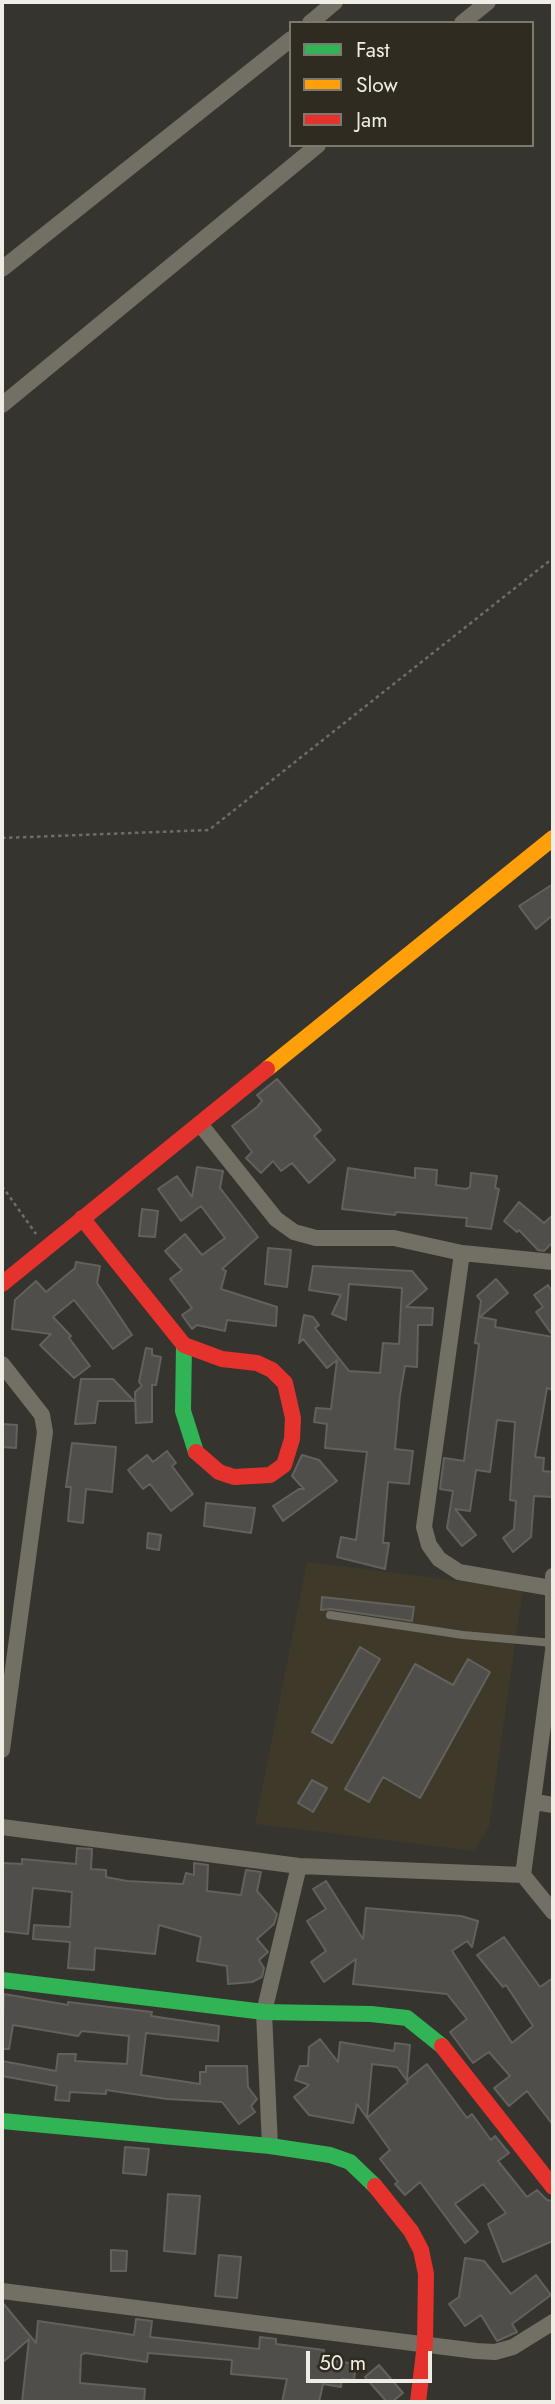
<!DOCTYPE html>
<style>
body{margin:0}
#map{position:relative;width:555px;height:2404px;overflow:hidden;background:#36342e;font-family:Jost,sans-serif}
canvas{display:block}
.frame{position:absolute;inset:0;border:4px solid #efede6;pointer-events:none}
.legend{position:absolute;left:289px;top:21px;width:245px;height:126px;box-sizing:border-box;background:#2f2b20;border:2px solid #7c796f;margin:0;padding:9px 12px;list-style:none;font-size:21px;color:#efede6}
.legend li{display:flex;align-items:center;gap:14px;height:35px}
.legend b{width:35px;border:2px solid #7c796f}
.scale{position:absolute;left:306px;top:2351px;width:126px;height:32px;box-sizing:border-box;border:4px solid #efede6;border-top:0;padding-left:9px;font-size:21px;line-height:24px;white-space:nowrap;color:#efede6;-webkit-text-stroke:5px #2f2b20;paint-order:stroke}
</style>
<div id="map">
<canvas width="555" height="2404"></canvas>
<div class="frame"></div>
<ul class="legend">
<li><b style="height:9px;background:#30b455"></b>Fast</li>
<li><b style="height:9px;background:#ff9f0a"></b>Slow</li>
<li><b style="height:9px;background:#e5322d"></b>Jam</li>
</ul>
<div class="scale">50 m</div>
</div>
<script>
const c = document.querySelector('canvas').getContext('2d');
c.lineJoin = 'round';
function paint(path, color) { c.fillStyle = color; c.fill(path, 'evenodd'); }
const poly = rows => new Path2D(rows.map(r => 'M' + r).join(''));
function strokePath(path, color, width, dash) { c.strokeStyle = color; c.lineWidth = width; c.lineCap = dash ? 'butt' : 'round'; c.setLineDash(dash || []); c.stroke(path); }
const built = poly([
 [307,1562,523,1589,489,1827,474,1851,255,1824]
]);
const building = poly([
 [553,884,553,915,536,929,519,906,553,884],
 [277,1079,321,1130,314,1136,335,1160,309,1183,292,1163,281,1171,273,1161,261,1173,246,1158,252,1152,232,1126,257,1107,262,1101,257,1095,277,1079],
 [197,1167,223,1171,220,1188,258,1237,222,1269,226,1271,221,1289,277,1307,276,1326,227,1320,225,1331,197,1325,192,1329,182,1315,192,1308,170,1279,182,1270,165,1251,185,1234,202,1255,225,1238,201,1206,181,1221,158,1189,177,1176,192,1197,197,1167],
 [348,1168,415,1178,415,1168,437,1170,436,1185,466,1189,470,1187,471,1173,497,1176,495,1188,499,1189,491,1229,466,1226,467,1218,396,1212,395,1215,342,1209,348,1168],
 [519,1202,544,1223,553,1215,553,1242,544,1251,538,1250,519,1230,517,1232,504,1221,519,1202],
 [142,1209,158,1211,155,1237,139,1236,142,1209],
 [268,1248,291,1250,287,1287,265,1284,268,1248],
 [76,1262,100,1266,97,1283,132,1335,113,1349,74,1300,53,1317,71,1336,69,1338,90,1366,74,1378,40,1345,51,1334,12,1329,15,1300,36,1281,46,1292,75,1268,76,1262],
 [313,1266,412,1271,427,1289,406,1307,433,1308,432,1325,418,1325,417,1367,405,1366,400,1395,395,1449,413,1451,409,1484,388,1482,383,1543,389,1543,385,1569,337,1557,341,1537,356,1540,367,1452,325,1448,327,1424,314,1422,316,1408,331,1409,337,1360,327,1368,303,1339,299,1343,304,1315,313,1317,319,1325,315,1328,349,1371,380,1373,383,1343,399,1344,402,1288,349,1284,346,1320,332,1314,341,1295,309,1290,313,1266],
 [496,1279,508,1293,480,1317,496,1320,495,1327,553,1337,553,1390,547,1388,535,1457,544,1458,543,1471,553,1472,553,1497,534,1496,531,1537,513,1552,503,1538,514,1529,516,1501,510,1500,515,1422,497,1420,490,1472,476,1470,470,1511,455,1509,476,1535,462,1546,447,1528,453,1491,440,1489,444,1458,464,1461,479,1344,475,1343,481,1301,477,1296,496,1279],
 [548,1285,553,1293,553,1336,536,1312,543,1307,534,1295,548,1285],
 [146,1348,152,1349,152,1355,161,1357,156,1385,152,1385,152,1422,136,1423,135,1392,142,1386,139,1382,146,1348],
 [81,1379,113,1379,134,1401,98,1401,95,1423,75,1424,81,1379],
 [2,1424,17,1425,16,1448,2,1447,2,1424],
 [72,1443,116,1447,112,1492,86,1489,83,1523,68,1521,71,1487,66,1487,72,1443],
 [167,1451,176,1463,172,1466,193,1494,171,1511,150,1484,143,1489,128,1470,147,1455,153,1462,167,1451],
 [302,1455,319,1460,337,1481,283,1521,273,1506,299,1489,304,1489,292,1476,302,1455],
 [206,1503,255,1508,251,1533,204,1526,206,1503],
 [148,1533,161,1535,159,1550,147,1548,148,1533],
 [322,1597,414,1607,412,1621,331,1609,321,1610,322,1597],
 [360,1647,380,1659,332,1743,312,1732,360,1647],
 [468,1659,490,1672,420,1798,383,1777,369,1802,345,1789,415,1664,453,1685,468,1659],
 [312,1780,327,1788,313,1812,298,1803,312,1780],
 [77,1848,92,1849,91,1869,106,1870,106,1877,127,1881,183,1884,186,1873,194,1875,194,1863,208,1865,207,1891,241,1895,246,1870,261,1872,257,1891,277,1914,274,1924,257,1939,268,1952,259,1960,264,1968,262,1977,252,1982,228,1984,227,1966,197,1961,201,1937,159,1925,155,1954,95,1948,94,1970,68,1968,70,1942,33,1939,34,1925,70,1927,72,1892,33,1888,28,1934,2,1931,2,1863,22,1864,22,1859,76,1864,77,1848],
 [326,1881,363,1939,366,1908,461,1916,478,1921,472,1947,467,1941,452,1951,512,2043,533,2026,506,1985,503,1987,477,1955,504,1937,540,1987,553,1978,553,2125,527,2091,509,2106,494,2088,510,2076,489,2052,473,2063,450,2032,467,2019,447,1994,353,1984,356,1959,324,1982,311,1962,326,1951,307,1921,326,1909,313,1889,326,1881],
 [4,1994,68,2005,68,2002,152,2012,151,2016,219,2026,218,2041,146,2033,141,2075,200,2084,200,2072,206,2072,206,2066,247,2066,248,2087,257,2099,251,2106,255,2112,239,2124,222,2102,167,2099,106,2090,106,2094,70,2092,69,2101,55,2100,57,2086,2,2076,2,2061,56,2071,58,2054,76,2054,75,2061,127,2064,129,2036,82,2031,78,2036,13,2025,9,2049,2,2049,4,1994],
 [320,2039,338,2062,340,2042,394,2051,395,2043,410,2045,407,2080,427,2064,467,2118,472,2114,491,2140,495,2136,509,2153,498,2161,527,2197,537,2190,547,2200,553,2201,553,2241,503,2262,488,2224,506,2213,483,2184,455,2204,478,2232,465,2243,420,2182,405,2195,395,2184,398,2182,380,2159,390,2150,357,2104,353,2123,309,2115,294,2097,309,2085,295,2080,300,2066,308,2066,309,2047,320,2039],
 [372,2064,397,2067,408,2082,367,2118,372,2064],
 [125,2147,149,2149,146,2175,123,2173,125,2147],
 [168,2194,200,2196,195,2254,164,2251,168,2194],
 [111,2250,127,2251,126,2271,111,2271,111,2250],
 [219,2255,241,2257,237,2298,215,2296,219,2255],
 [465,2258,484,2261,511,2294,536,2275,551,2295,512,2324,517,2332,497,2341,481,2315,465,2326,449,2304,459,2297,465,2258],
 [2,2302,36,2343,38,2321,134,2335,136,2319,152,2321,150,2337,259,2349,260,2337,276,2339,276,2344,324,2350,322,2359,356,2364,354,2380,342,2379,341,2387,323,2384,319,2402,282,2402,287,2379,231,2374,232,2360,148,2353,147,2362,85,2353,81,2355,80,2383,145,2389,144,2402,22,2402,29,2339,2,2363,2,2302],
 [379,2365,403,2393,392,2402,387,2402,365,2377,379,2365]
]);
const path = poly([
 [2,838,209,830,553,558],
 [2,1186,36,1234]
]);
const lane = poly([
 [330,1615,463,1635,553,1643]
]);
const street = poly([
 [310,23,335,2],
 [462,23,488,2],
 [2,269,291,39],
 [2,405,318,145],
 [200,1124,276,1219,294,1232,316,1238,394,1238,462,1253,553,1262],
 [462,1253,424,1527,429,1545,439,1559,459,1572,551,1588],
 [2,1364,42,1415,45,1432,2,1750],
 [553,1576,553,1647],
 [553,1651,523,1875,553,1912],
 [535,1802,553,1805],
 [2,1827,299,1866,523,1875],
 [270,2146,264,2012,299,1866],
 [2,2291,476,2351,495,2352,513,2347,553,2322]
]);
const fast = poly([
 [184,1345,183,1411,196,1452],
 [2,1980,264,2012,371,2014,407,2018,442,2046],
 [2,2121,270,2146,330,2155,350,2162,375,2186]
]);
const slow = poly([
 [267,1069,553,838]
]);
const jam = poly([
 [82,1218,184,1345,222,1359,257,1363,272,1370,285,1383,293,1418,292,1439,284,1465,270,1475,234,1477,219,1472,196,1452],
 [2,1284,267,1069],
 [442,2046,553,2187],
 [375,2186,411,2231,421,2250,426,2274,425,2344,418,2402]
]);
paint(built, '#3f392a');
paint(building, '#504e4a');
strokePath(building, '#62615c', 2);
strokePath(path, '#6f6d65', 2.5, [3.5, 3.5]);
strokePath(lane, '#726f65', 8);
strokePath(street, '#726f65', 16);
strokePath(fast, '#30b455', 16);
strokePath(slow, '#ff9f0a', 16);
strokePath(jam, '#e5322d', 16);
</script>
